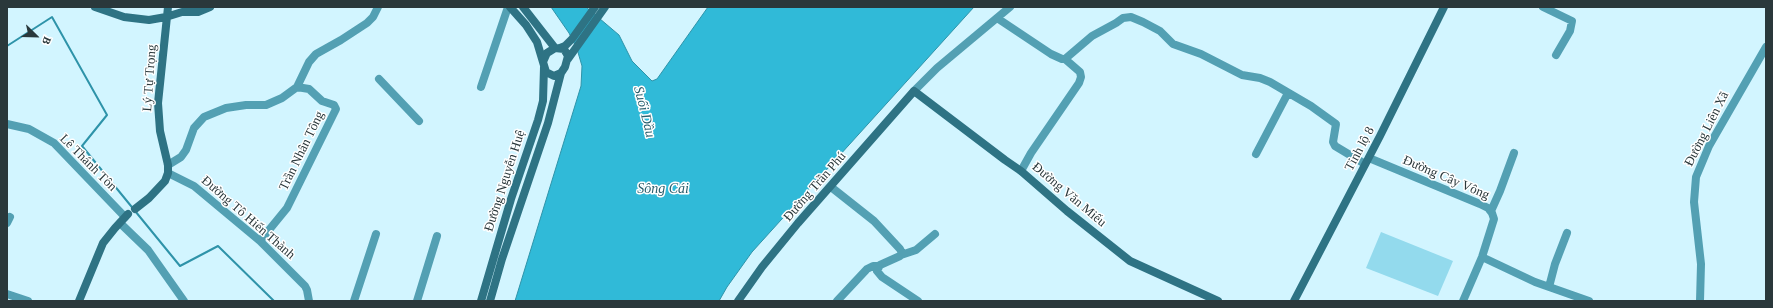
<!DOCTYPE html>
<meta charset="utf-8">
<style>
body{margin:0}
#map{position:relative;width:1773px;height:308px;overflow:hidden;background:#d2f5ff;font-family:Georgia,serif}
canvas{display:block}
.frame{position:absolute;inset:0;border:8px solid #2a383b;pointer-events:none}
.north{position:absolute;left:16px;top:16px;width:40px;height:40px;-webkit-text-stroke:3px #fff;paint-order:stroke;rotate:113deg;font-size:11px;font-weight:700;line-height:16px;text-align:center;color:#2a383b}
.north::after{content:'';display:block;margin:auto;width:14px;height:18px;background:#2a383b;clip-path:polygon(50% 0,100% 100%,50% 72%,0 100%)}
</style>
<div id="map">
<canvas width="1773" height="308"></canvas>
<div class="frame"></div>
<div class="north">B</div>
</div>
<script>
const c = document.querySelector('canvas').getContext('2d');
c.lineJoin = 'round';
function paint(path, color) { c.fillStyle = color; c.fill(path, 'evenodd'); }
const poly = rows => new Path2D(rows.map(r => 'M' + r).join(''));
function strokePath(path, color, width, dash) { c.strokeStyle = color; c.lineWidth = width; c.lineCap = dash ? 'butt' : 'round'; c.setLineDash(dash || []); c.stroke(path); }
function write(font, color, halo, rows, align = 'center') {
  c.font = font + ' Georgia,serif'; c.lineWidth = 3; c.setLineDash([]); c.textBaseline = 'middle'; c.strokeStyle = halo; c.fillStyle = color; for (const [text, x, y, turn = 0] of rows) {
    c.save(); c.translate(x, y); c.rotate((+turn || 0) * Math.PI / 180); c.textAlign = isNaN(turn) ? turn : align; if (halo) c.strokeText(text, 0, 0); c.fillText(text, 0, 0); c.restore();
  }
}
const green = poly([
 [1381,232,1453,261,1438,296,1366,268]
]);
const water = poly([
 [551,7,586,7,619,35,632,61,652,81,657,79,708,7,974,7,752,252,727,287,719,301,515,301,581,86,582,66,577,49,569,33,551,7]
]);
const stream = poly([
 [7,46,52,17,107,115,82,146,180,266,218,246,274,301]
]);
const street = poly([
 [1543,7,1572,21,1570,31,1556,55],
 [997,18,1051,54,1062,59,1065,59,1092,36,1116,23,1123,18,1131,17,1143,22,1160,31,1173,44,1201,54,1242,75,1260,78,1270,82,1311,106,1336,124,1333,142,1335,146,1365,164],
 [379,79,419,121],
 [481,87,508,7],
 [914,91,937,68,1010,7],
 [7,124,29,129,54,143,125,217],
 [1256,154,1288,93],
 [1369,158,1480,204,1488,208,1492,213,1494,219,1482,257,1463,301],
 [168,165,181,157,186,150,194,128,204,117,226,108,246,105,266,105,282,98,297,87,309,62,316,54,341,40,367,23,373,17,378,7],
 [1021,171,1031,153,1079,83,1081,77,1080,72,1065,59],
 [168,173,194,186,260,241,305,286,307,290,309,301],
 [831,187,874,221,900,249,902,253,900,256,880,265,877,271,882,277,918,301],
 [1491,211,1500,191,1514,153],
 [7,223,10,217],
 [120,223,148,250,184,301],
 [260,241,287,208,336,109,334,105,322,101,309,89,297,87],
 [901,255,916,250,935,234],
 [1482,257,1535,282,1589,301],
 [1549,287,1555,264,1567,233],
 [7,294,28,301],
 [354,301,376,234],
 [417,301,437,236],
 [837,301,867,269,873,266,878,266],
 [1700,301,1701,264,1694,202,1696,177,1709,146,1766,47]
]);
const secondary = poly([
 [95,7,124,17,149,20,166,17,182,12,198,12,210,7],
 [510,7,526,25,537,42,543,62],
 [523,7,555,48],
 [555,48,564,49,568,56,565,67,561,73,554,76,546,72,543,62,547,53,555,48],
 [560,48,565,46,572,39,595,7],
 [568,59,605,7],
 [135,209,149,198,165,181,168,173,168,165,160,131,158,103,168,7],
 [79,301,103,243,115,228,128,214],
 [481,301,511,199,538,120,543,101,544,67],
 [490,301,502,259,548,123,561,73],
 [738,301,762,267,798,223,914,91,1005,160,1021,171,1067,211,1130,261,1218,301],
 [1294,301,1380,136,1444,7]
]);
const streetNames = [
 ["Lý Tự Trọng",150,78,-86],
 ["Đường Liên Xã",1707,129,-63],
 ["Tỉnh lộ 8",1360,149,-62],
 ["Trần Nhân Tông",302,151,-64],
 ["Lê Thánh Tôn",88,163,45],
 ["Đường Cây Vông",1446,178,23],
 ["Đường Nguyễn Huệ",505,181,-72],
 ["Đường Trần Phú",815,187,-49],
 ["Đường Văn Miếu",1069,195,40],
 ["Đường Tô Hiến Thành",248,218,41]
];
const waterNames = [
 ["Suối Dầu",644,112,76],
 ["Sông Cái",663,189]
];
paint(green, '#93daed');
paint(water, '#30bad8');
strokePath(water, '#2e93a9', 1);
strokePath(stream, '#2e93a9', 2);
strokePath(street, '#53a0b3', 8);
strokePath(secondary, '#2e7384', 8);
write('13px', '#2a383b', '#fff', streetNames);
write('italic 14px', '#2a5f6d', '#fff', waterNames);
</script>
